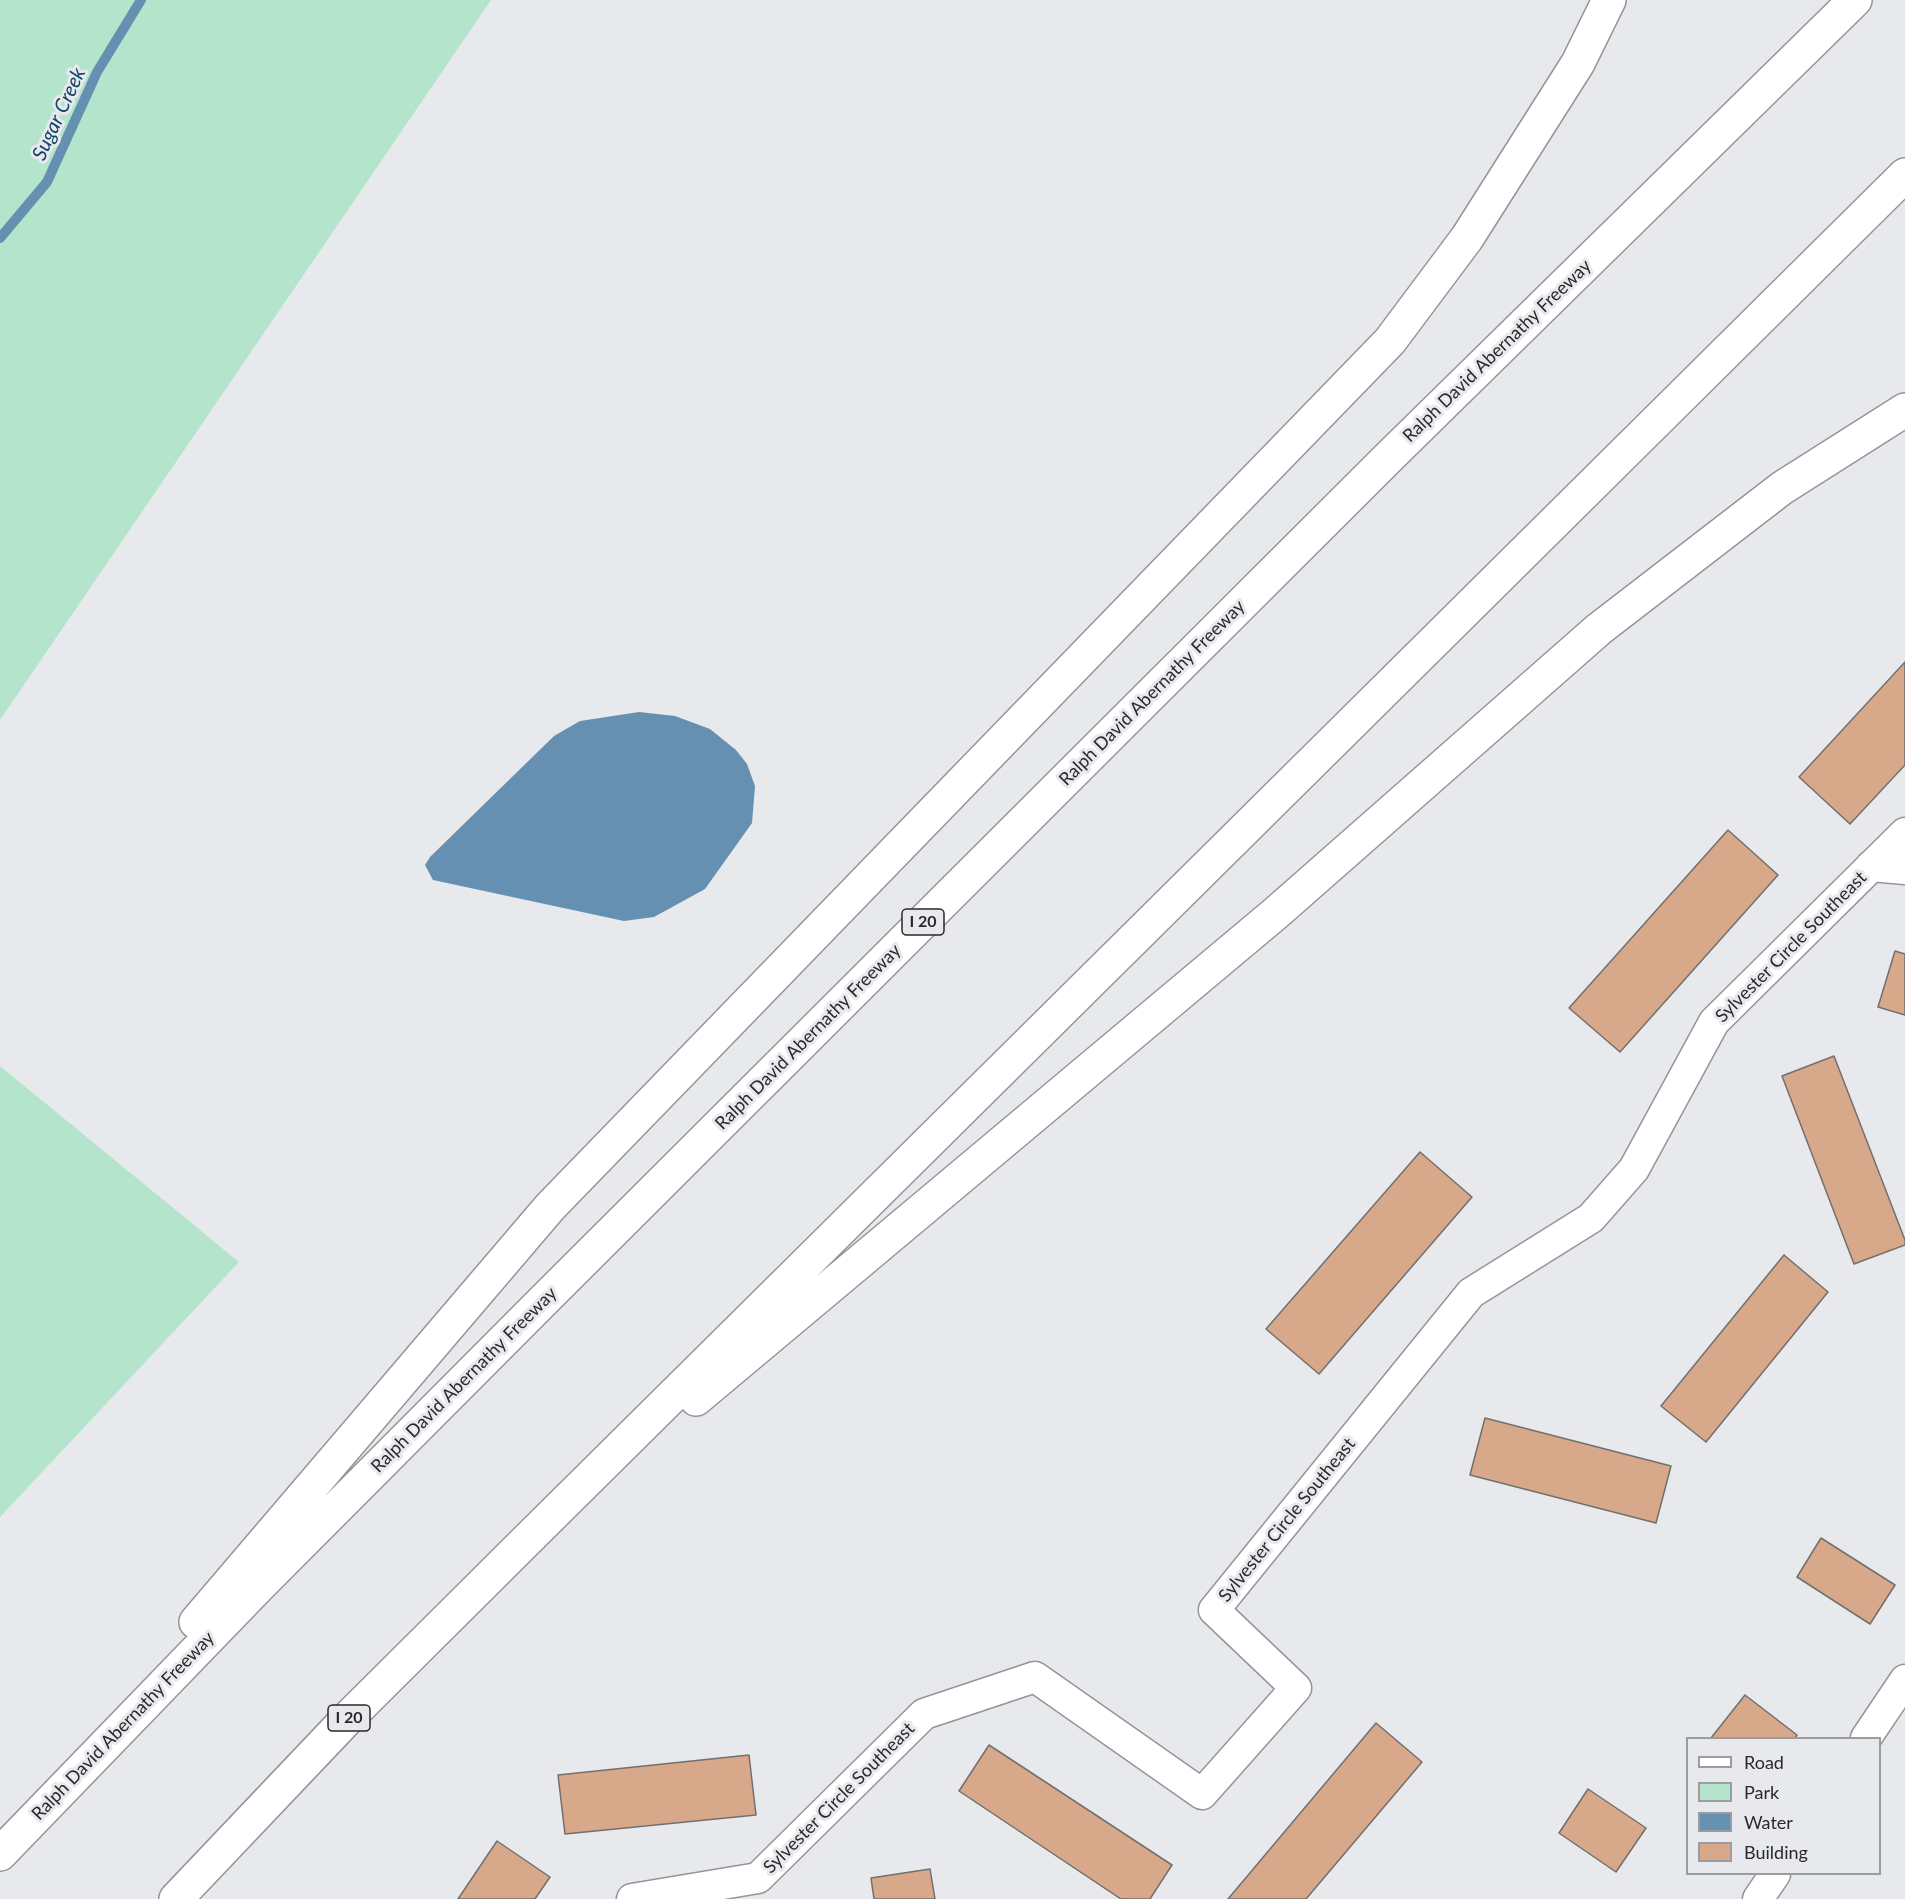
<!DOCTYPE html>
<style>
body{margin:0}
#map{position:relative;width:1905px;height:1899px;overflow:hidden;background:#e7e9ed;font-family:Lato,sans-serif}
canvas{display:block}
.legend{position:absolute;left:1686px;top:1737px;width:195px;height:138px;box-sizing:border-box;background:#e7e9ed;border:2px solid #9b9c9f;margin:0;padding:8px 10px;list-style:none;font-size:18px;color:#29292b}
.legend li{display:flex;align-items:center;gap:12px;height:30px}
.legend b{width:30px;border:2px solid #9b9c9f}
</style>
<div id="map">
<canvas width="1905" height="1899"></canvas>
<ul class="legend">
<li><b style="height:8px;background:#fff"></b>Road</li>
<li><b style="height:16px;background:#b5e4cc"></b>Park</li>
<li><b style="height:16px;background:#6690b1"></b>Water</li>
<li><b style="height:16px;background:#d7a98a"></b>Building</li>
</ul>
</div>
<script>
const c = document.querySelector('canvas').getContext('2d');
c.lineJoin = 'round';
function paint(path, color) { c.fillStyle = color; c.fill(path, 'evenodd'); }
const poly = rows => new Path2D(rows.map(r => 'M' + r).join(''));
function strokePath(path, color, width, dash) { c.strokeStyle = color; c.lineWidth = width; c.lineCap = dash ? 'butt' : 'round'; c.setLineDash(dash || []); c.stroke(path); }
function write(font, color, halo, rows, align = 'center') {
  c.font = font + ' Lato,sans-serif'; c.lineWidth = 6; c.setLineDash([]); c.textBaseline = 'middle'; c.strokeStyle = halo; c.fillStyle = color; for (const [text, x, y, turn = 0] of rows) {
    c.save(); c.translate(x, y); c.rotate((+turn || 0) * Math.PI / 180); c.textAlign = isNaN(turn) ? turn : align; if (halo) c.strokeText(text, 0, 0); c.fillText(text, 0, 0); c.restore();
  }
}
const green = poly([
 [0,0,491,0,0,720],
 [0,1066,239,1262,0,1517]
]);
const water = poly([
 [639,712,675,716,710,729,736,750,747,764,755,786,752,823,705,889,654,917,624,921,433,880,425,865,430,857,554,736,580,721]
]);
const stream = poly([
 [0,238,47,182,97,72,141,0]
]);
const building = poly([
 [1905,662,1905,765,1850,824,1799,777,1905,662],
 [1728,830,1778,875,1620,1052,1569,1008,1728,830],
 [1895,951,1905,954,1905,1015,1878,1007,1895,951],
 [1834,1056,1905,1240,1905,1245,1854,1264,1782,1076,1834,1056],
 [1420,1152,1472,1197,1319,1374,1266,1329,1420,1152],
 [1784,1255,1828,1292,1706,1442,1661,1406,1784,1255],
 [1485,1418,1671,1466,1656,1523,1470,1475,1485,1418],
 [1821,1538,1895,1585,1870,1624,1797,1577,1821,1538],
 [1745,1695,1797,1735,1795,1738,1711,1738,1745,1695],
 [1376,1723,1422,1762,1306,1899,1228,1899,1376,1723],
 [989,1745,1172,1865,1150,1899,1121,1899,959,1791,989,1745],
 [749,1755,756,1815,565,1834,558,1775,749,1755],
 [1588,1789,1646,1828,1616,1872,1559,1833,1588,1789],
 [497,1841,550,1877,535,1899,458,1899,497,1841],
 [930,1869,935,1899,874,1899,871,1878,930,1869]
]);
const minor = poly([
 [1871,866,1905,869],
 [1866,1738,1905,1680],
 [632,1899,758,1878,924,1714,1035,1677,1202,1794,1296,1688,1214,1610,1471,1293,1591,1218,1634,1169,1714,1022,1905,833],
 [1758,1899,1775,1874]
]);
const motorway = poly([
 [696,1399,1276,913,1599,629,1782,488,1905,410],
 [196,1622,550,1207,1390,341,1467,238,1578,63,1609,0],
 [0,1854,259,1586,543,1301,1386,460,1855,0],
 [176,1899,346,1720,527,1540,1905,175]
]);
const shields = [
 [923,922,42],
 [349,1718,42]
];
const shieldNames = [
 ["I 20",923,922],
 ["I 20",349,1718]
];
const streetNames = [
 ["Ralph David Abernathy Freeway",1497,351,-44],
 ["Ralph David Abernathy Freeway",1152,693,-45],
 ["Sylvester Circle Southeast",1791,947,-45],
 ["Ralph David Abernathy Freeway",808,1037,-45],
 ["Ralph David Abernathy Freeway",464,1380,-45],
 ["Sylvester Circle Southeast",1287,1520,-51],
 ["Ralph David Abernathy Freeway",123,1726,-46],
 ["Sylvester Circle Southeast",839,1798,-45]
];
const waterNames = [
 ["Sugar Creek",59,114,-65]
];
paint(green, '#b5e4cc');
paint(water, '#6690b1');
strokePath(stream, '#6690b1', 10);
paint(building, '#d7a98a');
strokePath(building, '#736f6d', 1.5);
strokePath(minor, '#949599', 33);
strokePath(motorway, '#949599', 36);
strokePath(minor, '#fff', 30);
strokePath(motorway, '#fff', 33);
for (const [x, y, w] of shields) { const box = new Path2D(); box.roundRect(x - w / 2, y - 13, w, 26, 4.5); c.fillStyle = '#e7e9ed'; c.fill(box); strokePath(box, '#29292b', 1.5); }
write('bold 16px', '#29292b', null, shieldNames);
write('18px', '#29292b', '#e7e9ed', streetNames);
write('italic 20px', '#0f4365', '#e7e9ed', waterNames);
</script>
